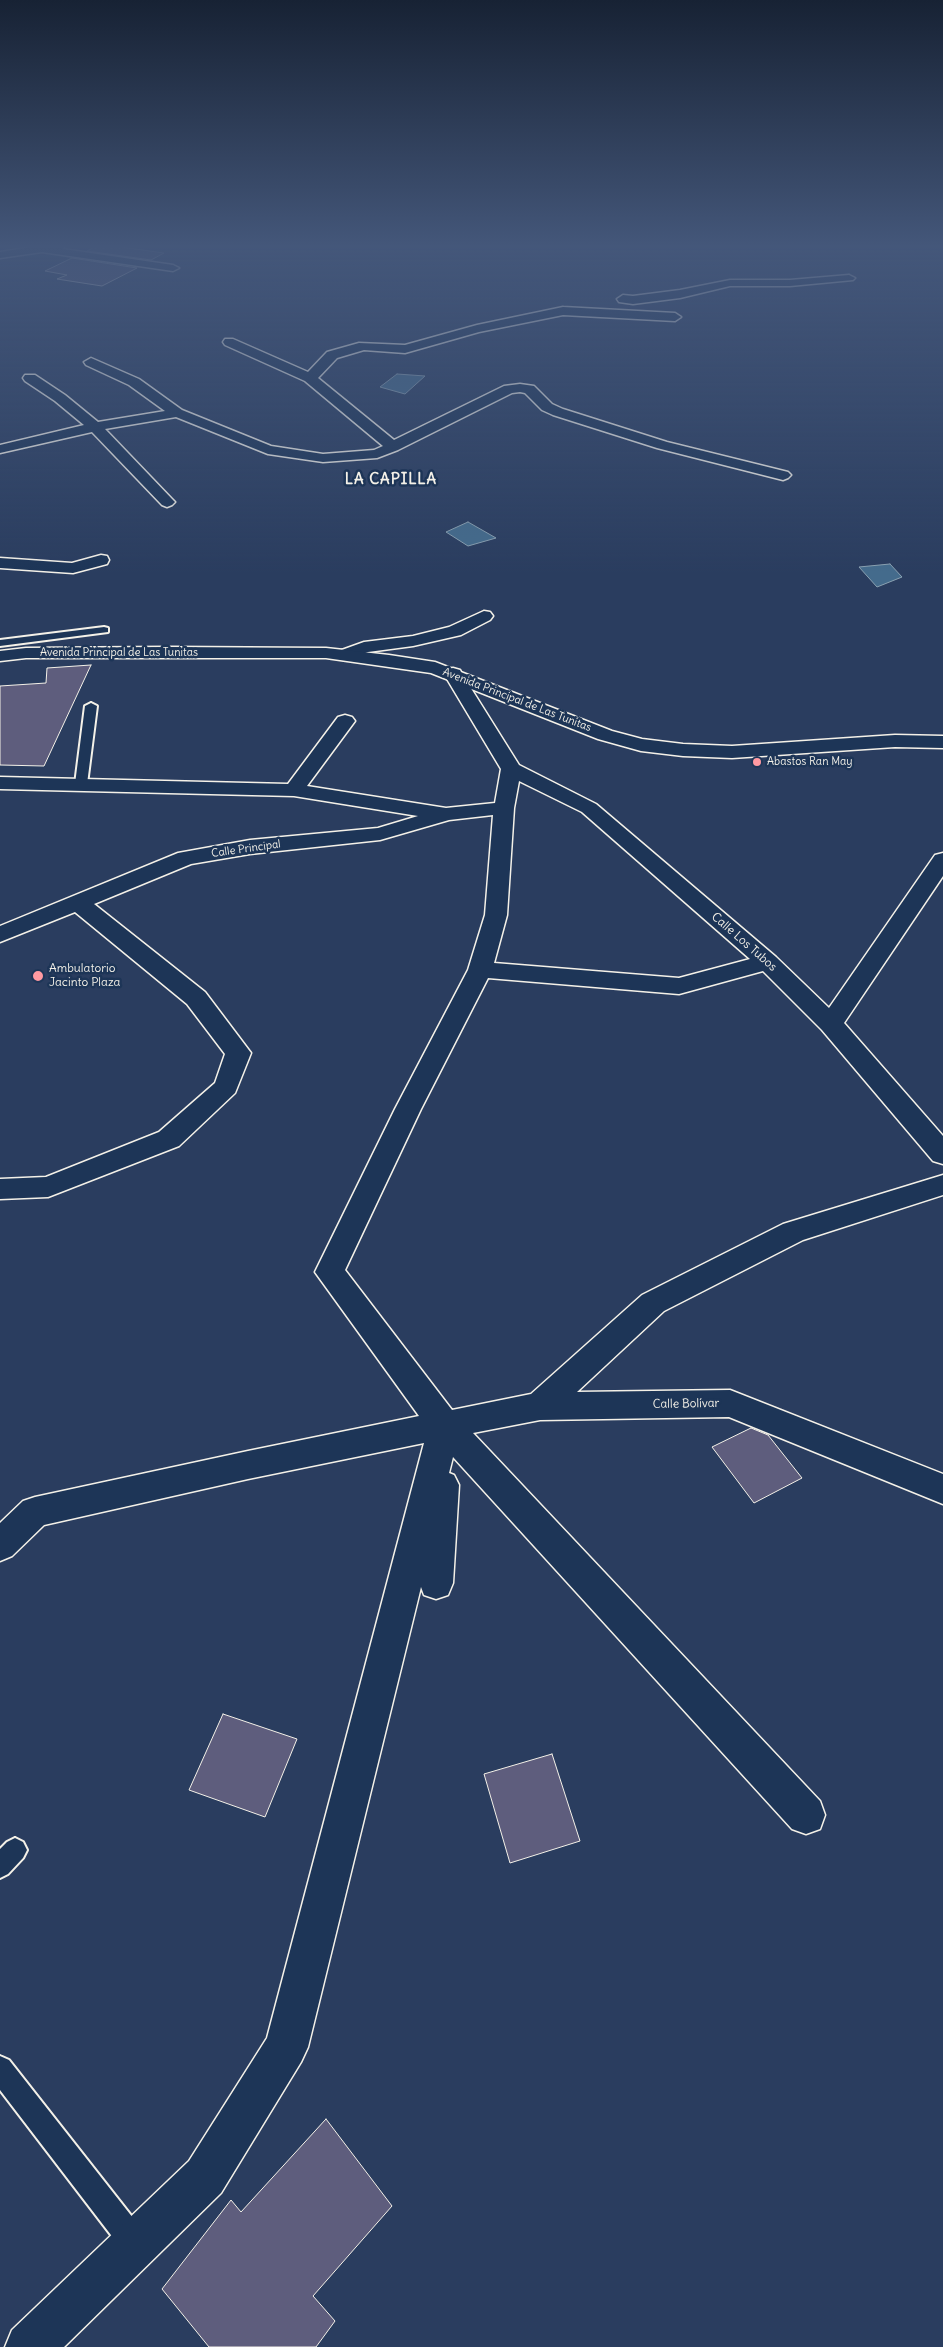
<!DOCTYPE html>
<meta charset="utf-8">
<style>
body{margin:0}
canvas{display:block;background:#2a3d5f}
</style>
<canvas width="943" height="2347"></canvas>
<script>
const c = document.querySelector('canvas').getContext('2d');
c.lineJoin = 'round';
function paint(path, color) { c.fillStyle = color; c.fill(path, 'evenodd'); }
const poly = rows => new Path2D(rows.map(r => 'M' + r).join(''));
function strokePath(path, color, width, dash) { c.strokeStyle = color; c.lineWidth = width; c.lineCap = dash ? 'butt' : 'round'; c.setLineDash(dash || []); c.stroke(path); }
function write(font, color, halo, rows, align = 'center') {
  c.font = font + ' Delius,sans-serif'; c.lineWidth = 5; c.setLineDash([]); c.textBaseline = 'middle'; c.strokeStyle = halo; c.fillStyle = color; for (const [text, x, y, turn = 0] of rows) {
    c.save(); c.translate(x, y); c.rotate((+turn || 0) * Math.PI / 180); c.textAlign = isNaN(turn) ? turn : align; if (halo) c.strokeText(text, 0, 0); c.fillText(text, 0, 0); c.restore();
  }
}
const water = poly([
 [397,374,425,376,405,394,380,387,397,374],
 [468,522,496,538,468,546,446,532,468,522],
 [890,564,902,577,877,587,859,567,890,564]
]);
const building = poly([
 [100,244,164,253,151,260,87,251,100,244],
 [72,258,137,268,102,286,57,279,67,275,45,271,72,258],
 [91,665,44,766,0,765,0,686,46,683,47,668,91,665],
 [751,1428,768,1435,802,1478,754,1503,712,1447,751,1428],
 [223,1714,297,1739,265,1817,189,1790,223,1714],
 [552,1754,580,1841,510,1863,484,1774,552,1754],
 [326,2119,392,2206,313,2296,335,2321,316,2347,209,2347,162,2289,231,2200,241,2212,326,2119]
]);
const lane = poly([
 [104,627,108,628,108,632,0,646,0,640,104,627],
 [91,703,97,706,87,784,81,788,75,784,85,706,91,703],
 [15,1838,23,1842,27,1850,23,1858,8,1874,0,1878,0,1849,7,1842,15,1838],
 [0,2056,9,2060,144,2232,148,2242,144,2252,134,2256,124,2252,0,2090,0,2056]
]);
const street = poly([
 [51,244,64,244,65,246,63,249,173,265,179,268,173,271,42,252,0,258,0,252,51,244],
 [849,275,855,278,853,280,790,286,730,286,680,298,633,304,619,302,617,299,623,295,633,296,680,290,730,280,790,280,849,275],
 [563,307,675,313,681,317,675,321,563,315,479,332,405,353,364,350,337,358,318,378,394,440,504,386,520,384,534,386,552,404,563,409,667,442,788,472,791,475,788,478,783,480,657,448,553,415,542,410,525,393,520,392,512,393,398,450,377,458,323,462,268,454,176,417,105,429,172,499,175,502,172,505,167,507,162,505,92,432,0,453,0,445,84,425,55,401,25,381,23,378,25,375,35,375,65,395,98,422,165,411,129,385,86,365,84,362,91,358,139,379,182,410,271,446,323,454,374,450,383,446,305,381,225,345,223,342,225,339,233,339,308,372,327,352,359,343,405,345,477,325,563,307],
 [101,555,107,556,109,560,107,564,73,573,0,568,0,558,72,563,101,555],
 [484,611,490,612,493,616,490,620,461,635,413,646,368,652,345,660,339,659,336,655,339,651,364,642,413,636,449,627,484,611],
 [453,668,460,670,462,674,519,765,596,804,776,957,829,1008,935,855,943,853,943,876,844,1023,943,1136,943,1164,933,1161,822,1030,763,971,679,994,488,978,421,1109,345,1270,452,1410,531,1394,642,1295,783,1224,943,1175,943,1195,803,1240,664,1311,577,1392,730,1390,943,1474,943,1504,729,1417,540,1420,473,1433,820,1801,825,1815,820,1829,806,1834,792,1829,453,1457,449,1473,454,1475,459,1485,453,1583,448,1595,436,1599,424,1595,421,1587,308,2047,301,2062,221,2193,64,2347,5,2347,12,2330,189,2161,267,2038,424,1443,248,1479,44,1525,12,1556,0,1561,0,1523,23,1501,35,1497,248,1451,419,1416,315,1272,395,1109,468,970,485,915,493,815,449,820,380,840,250,854,191,864,94,904,205,992,251,1053,235,1093,179,1146,48,1197,0,1199,0,1179,46,1177,159,1132,215,1083,225,1054,187,1004,75,912,0,942,0,926,178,853,250,840,378,828,418,816,294,796,0,789,0,777,288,784,338,717,345,715,352,717,355,721,307,786,446,808,495,803,501,769,444,674,446,670,453,668],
 [519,781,582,812,750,959,679,978,494,963,507,915,514,808,519,781]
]);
const secondary = poly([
 [169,647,326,648,389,655,435,662,612,731,642,739,683,744,732,746,895,735,943,736,943,748,895,747,732,758,683,756,641,751,598,739,431,673,326,658,26,658,0,661,0,651,26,648,169,647]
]);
const markers = [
 [757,762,5,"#ff9aa2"],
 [38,976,6,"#ff9aa2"]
];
const farStreetnames = [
 ["Avenida Principal de Las Tunitas",119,653],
 ["Avenida Principal de Las Tunitas",517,700,21],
 ["Calle Principal",246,849,-8]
];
const farPoinames = [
 ["Abastos Ran May",767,762]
];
const streetNames = [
 ["Calle Los Tubos",744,942,41],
 ["Calle Bolívar",686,1404,-1]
];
const poiNames = [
 ["Ambulatorio",49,969],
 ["Jacinto Plaza",49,983]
];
const farDistrictnames = [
 ["LA CAPILLA",391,480]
];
paint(water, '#446b8c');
strokePath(water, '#8aa1b1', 1);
paint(building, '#5e5d7d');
strokePath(building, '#f4f1e8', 1);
strokePath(lane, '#f4f1e8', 4);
strokePath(street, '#f4f1e8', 3);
strokePath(secondary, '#f4f1e8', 3);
paint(lane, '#1d3557');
paint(street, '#1d3557');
paint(secondary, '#1d3557');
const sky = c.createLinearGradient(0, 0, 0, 573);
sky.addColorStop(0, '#172234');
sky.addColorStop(0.43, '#44577a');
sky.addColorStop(1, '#44577a00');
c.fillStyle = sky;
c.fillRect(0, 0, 943, 573);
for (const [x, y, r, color] of markers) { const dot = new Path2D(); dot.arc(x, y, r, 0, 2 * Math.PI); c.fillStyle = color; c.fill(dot); strokePath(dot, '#1d3557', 2); }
write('11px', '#f4f1e8', '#1d3557', farStreetnames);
write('11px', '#f4f1e8', '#1d3557', farPoinames, 'left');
write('12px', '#f4f1e8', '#1d3557', streetNames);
write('12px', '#f4f1e8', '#1d3557', poiNames, 'left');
c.letterSpacing = '1px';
write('bold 15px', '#f4f1e8', '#1d3557', farDistrictnames);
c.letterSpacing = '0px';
</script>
